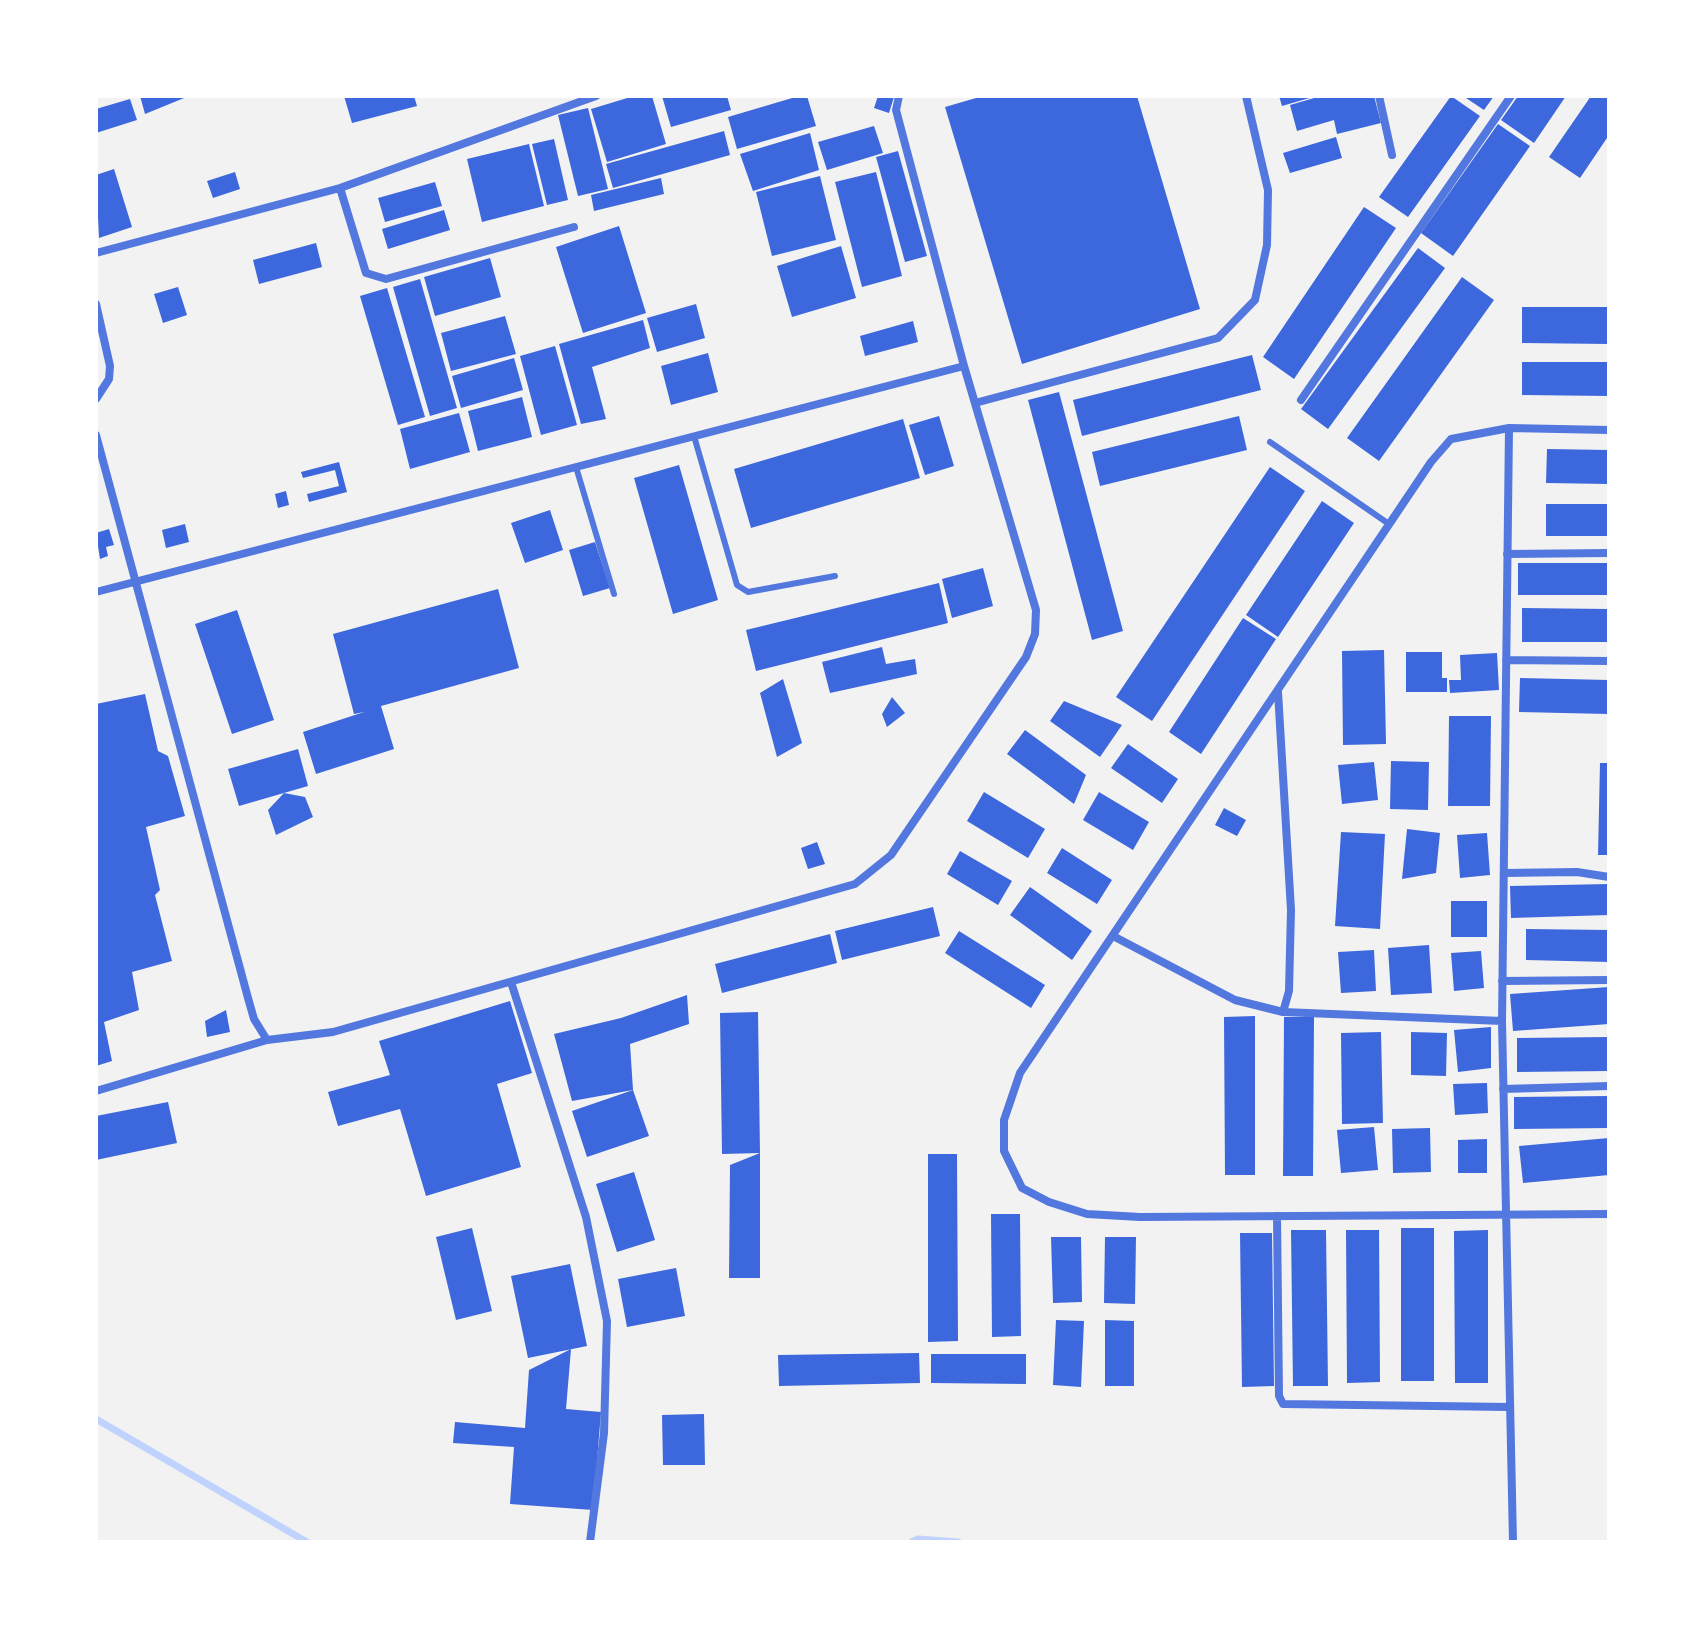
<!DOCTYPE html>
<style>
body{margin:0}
#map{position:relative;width:1705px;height:1638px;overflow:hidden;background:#f2f2f2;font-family:"Crimson Pro",serif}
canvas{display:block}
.frame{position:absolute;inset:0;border:98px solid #fff;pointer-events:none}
</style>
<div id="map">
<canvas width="1705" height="1638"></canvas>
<div class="frame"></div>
</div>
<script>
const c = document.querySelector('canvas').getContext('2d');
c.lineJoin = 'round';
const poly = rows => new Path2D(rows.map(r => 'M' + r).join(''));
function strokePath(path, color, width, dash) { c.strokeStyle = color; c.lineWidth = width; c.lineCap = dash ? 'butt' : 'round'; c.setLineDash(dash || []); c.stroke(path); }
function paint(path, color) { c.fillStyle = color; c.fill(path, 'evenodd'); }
const stream = poly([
 [96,1419,307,1542],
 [912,1542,918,1539,958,1542]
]);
const building = poly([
 [140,96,189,96,145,114],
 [344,96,414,96,417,106,352,123],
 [634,96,652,96,666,144,607,162,591,109],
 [662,96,727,96,731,110,671,127],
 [799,96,807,96,816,126,737,149,728,117],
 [878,96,894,97,889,113,874,108],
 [983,96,1137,96,1200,309,1022,364,945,107],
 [1279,96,1313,96,1313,97,1282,106],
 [1321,96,1374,96,1381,123,1337,134,1334,120,1297,131,1290,105],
 [1451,96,1480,116,1408,217,1379,197],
 [1463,96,1494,96,1484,110],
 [1518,96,1566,96,1534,143,1501,120],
 [1591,96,1609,96,1609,135,1580,178,1549,157],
 [130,99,137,120,96,133,96,109],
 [588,108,608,189,578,196,558,115],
 [1498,124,1530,146,1453,256,1421,233],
 [874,126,883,153,827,170,818,142],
 [724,131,730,155,613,188,606,164],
 [810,133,819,170,753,191,740,154],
 [1336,137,1342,158,1290,173,1283,153],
 [554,139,568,200,547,205,532,144],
 [529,144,544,206,482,222,467,159],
 [898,151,927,256,905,262,876,157],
 [114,169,132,227,99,238,96,175],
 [235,172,240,189,213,198,207,181],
 [876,172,902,276,862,287,835,182],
 [820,176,836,240,772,256,756,192],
 [661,178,664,194,594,211,591,195],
 [435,182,442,206,385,222,378,198],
 [1364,207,1396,228,1294,379,1263,357],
 [444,210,450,230,388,249,382,229],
 [619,226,646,313,583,333,556,247],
 [316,243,322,267,259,284,253,260],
 [841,246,856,298,792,317,777,266],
 [1418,248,1445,268,1328,429,1301,409],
 [490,258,501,297,435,316,424,277],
 [1462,277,1494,300,1379,461,1347,438],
 [420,279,457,408,430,416,393,287],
 [178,287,187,315,163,323,154,294],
 [387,288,425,417,398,425,360,296],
 [696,304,705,338,657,352,647,318],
 [1522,307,1609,307,1609,344,1522,343],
 [505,316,516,354,451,371,441,333],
 [643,320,650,348,592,367,606,419,581,424,559,344],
 [913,321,918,342,865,356,860,336],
 [555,346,577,425,541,435,520,356],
 [708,353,718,392,671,405,661,366],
 [1252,355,1261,390,1082,436,1073,400],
 [514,358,523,390,461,408,452,376],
 [1522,362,1609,362,1609,396,1522,395],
 [1059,392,1123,631,1092,640,1028,400],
 [522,397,532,437,478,451,468,411],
 [459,413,470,452,410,469,400,429],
 [939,416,954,466,925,475,909,425],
 [1239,416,1247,450,1100,486,1092,452],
 [903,419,920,478,751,528,734,469],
 [1547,449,1609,450,1609,484,1546,483],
 [339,462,347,492,309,502,307,494,339,486,335,470,303,478,301,472],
 [679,465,718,600,673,614,634,478],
 [1270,467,1305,491,1152,721,1116,697],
 [286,491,289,505,278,508,275,494],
 [1322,501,1354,523,1278,637,1246,615],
 [1546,504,1609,504,1609,536,1546,536],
 [550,510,563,550,525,563,511,523],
 [185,524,189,542,166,548,162,530],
 [109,529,114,545,106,547,108,556,100,559,96,533],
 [595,542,610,588,583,596,569,550],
 [1518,563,1609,563,1609,595,1518,595],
 [983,568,993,606,952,618,942,579],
 [939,583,948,623,756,671,746,630],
 [498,589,519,668,381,706,394,749,316,774,303,732,364,712,354,714,333,634],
 [1522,608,1609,609,1609,642,1522,642],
 [237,610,274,720,232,734,195,624],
 [1243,618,1276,639,1201,754,1169,732],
 [882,647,886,664,915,659,917,674,830,693,822,662],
 [1384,650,1386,744,1343,745,1342,651],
 [1406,652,1442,652,1442,678,1447,678,1447,692,1406,692],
 [1497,653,1499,690,1450,693,1449,680,1461,680,1460,655],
 [1520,678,1609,680,1609,714,1519,712],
 [783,679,802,743,777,757,760,693],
 [145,694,158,751,168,756,185,816,146,827,160,890,155,895,172,961,132,972,139,1010,104,1022,112,1061,96,1066,96,704],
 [892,697,905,713,887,727,882,714],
 [1064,701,1122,725,1100,757,1050,721],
 [1449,716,1491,716,1490,806,1448,806],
 [1025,730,1086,775,1074,804,1007,754],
 [1128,744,1178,779,1162,803,1111,768],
 [298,749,308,786,239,806,228,769],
 [1391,761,1429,762,1428,810,1390,809],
 [1374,762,1378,800,1342,804,1338,765],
 [1600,763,1609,763,1609,855,1598,855],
 [984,792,1045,829,1028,858,967,821],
 [1099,792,1149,822,1133,850,1083,820],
 [284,793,305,797,313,817,276,835,268,810],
 [1224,808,1246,820,1237,836,1215,825],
 [1407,829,1440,833,1436,873,1402,879],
 [1341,832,1385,834,1380,929,1335,926],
 [1487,833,1490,875,1460,878,1457,835],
 [817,842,825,864,808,869,801,848],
 [1062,848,1112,880,1097,904,1047,873],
 [960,851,1012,881,998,905,947,874],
 [1609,884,1609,915,1511,918,1510,886],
 [1030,887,1092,931,1072,960,1010,915],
 [1451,901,1487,901,1487,937,1451,937],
 [933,907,940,936,842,960,835,931],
 [1526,929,1609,930,1609,962,1526,960],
 [959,931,1045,985,1031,1008,945,953],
 [830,934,837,963,722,993,715,964],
 [1429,945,1432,993,1391,995,1388,948],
 [1374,950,1376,991,1341,993,1338,952],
 [1481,951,1484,988,1454,991,1451,953],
 [1609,987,1609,1024,1513,1031,1510,994],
 [687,995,689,1024,630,1044,633,1090,572,1101,554,1034,621,1018],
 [510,1001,532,1073,497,1084,521,1167,426,1196,400,1109,338,1126,328,1092,390,1075,379,1041],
 [226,1010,230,1032,207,1037,205,1021],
 [758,1012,760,1153,722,1154,720,1013],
 [1255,1016,1255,1175,1225,1175,1224,1017],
 [1284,1017,1314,1017,1313,1176,1283,1176],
 [1491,1027,1491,1068,1458,1072,1454,1030],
 [1381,1032,1383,1123,1342,1124,1341,1033],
 [1411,1032,1447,1033,1446,1076,1411,1075],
 [1609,1037,1609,1071,1517,1072,1517,1038],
 [1487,1083,1488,1113,1455,1115,1453,1084],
 [633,1090,649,1136,587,1157,572,1111],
 [1609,1096,1609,1128,1514,1129,1514,1097],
 [168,1102,177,1143,96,1160,96,1116],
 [1374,1127,1378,1170,1341,1173,1337,1130],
 [1430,1128,1431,1172,1393,1173,1392,1129],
 [1609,1138,1609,1175,1523,1183,1519,1146],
 [1487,1139,1487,1173,1458,1173,1458,1140],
 [760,1153,760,1278,729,1278,730,1165],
 [928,1154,957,1154,958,1341,928,1342],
 [634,1172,655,1240,617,1252,596,1184],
 [991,1214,1020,1214,1021,1336,992,1337],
 [472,1228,492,1311,456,1320,436,1237],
 [1401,1228,1434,1228,1434,1381,1401,1381],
 [1291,1230,1326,1230,1328,1386,1293,1386],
 [1346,1230,1379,1230,1380,1382,1347,1383],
 [1488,1230,1488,1383,1455,1383,1454,1231],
 [1240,1233,1272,1233,1274,1386,1242,1387],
 [1051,1237,1081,1237,1082,1302,1053,1303],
 [1105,1237,1136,1237,1135,1304,1104,1303],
 [570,1264,587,1346,528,1358,511,1276],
 [676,1268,685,1316,627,1327,618,1279],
 [1056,1320,1084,1321,1081,1387,1053,1385],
 [1105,1320,1134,1321,1134,1386,1105,1386],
 [571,1349,566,1409,601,1412,593,1510,510,1504,514,1447,453,1443,455,1422,525,1428,529,1370],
 [919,1353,920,1383,779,1386,778,1355],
 [931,1354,1026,1354,1026,1384,931,1383],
 [704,1414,705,1465,663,1465,662,1415]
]);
const service = poly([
 [694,436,737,585,748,592,835,576],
 [1270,442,1389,524],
 [576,467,614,594]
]);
const minor = poly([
 [1379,96,1392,155],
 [340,188,366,273,386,279,574,227],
 [96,253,340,188,596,96],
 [96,304,110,366,109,379,96,399],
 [1301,400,1511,96],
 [975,403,1218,338,1255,300,1267,245,1268,190,1246,96],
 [1509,428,1502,1021,1513,1542],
 [1609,430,1509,428,1451,439,1431,462,1020,1073,1004,1120,1004,1151,1022,1188,1049,1202,1087,1214,1140,1217,1609,1214],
 [96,435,248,998,254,1019,267,1040,333,1032,855,884,891,855,1026,657,1035,634,1036,610,964,366,896,110,899,96],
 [1507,554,1609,553],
 [96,592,964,366],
 [1506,660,1609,661],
 [1504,873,1577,872,1609,877],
 [1113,936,1235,1000,1283,1012,1289,991,1291,910,1278,692],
 [1502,981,1609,980],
 [511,982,586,1217,607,1321,604,1433,590,1542],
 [1283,1012,1502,1021],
 [1503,1089,1609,1086],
 [96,1091,267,1040],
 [1277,1216,1279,1396,1283,1404,1509,1407]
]);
strokePath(stream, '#bfd3fe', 7);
paint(building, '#3d67dc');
strokePath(service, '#5277de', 6);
strokePath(minor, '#5277de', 8);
</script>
